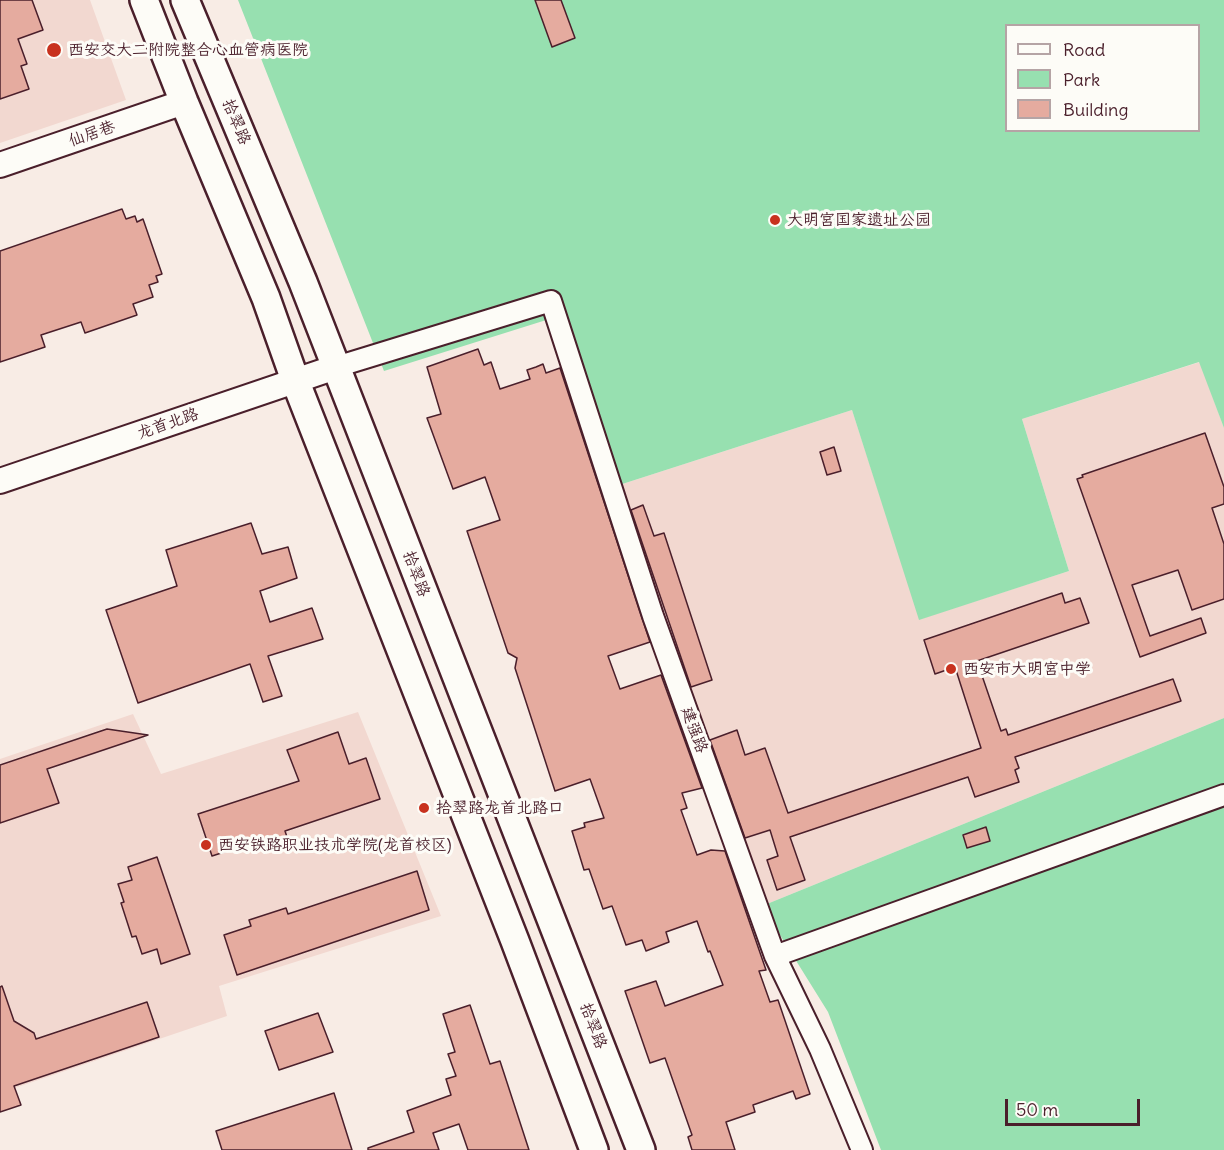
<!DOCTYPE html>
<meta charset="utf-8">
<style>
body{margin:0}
#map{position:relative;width:1224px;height:1150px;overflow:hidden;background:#f8ece5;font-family:Delius,sans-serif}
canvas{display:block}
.legend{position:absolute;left:1005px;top:24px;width:195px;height:108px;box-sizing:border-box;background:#fdfcf7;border:2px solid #b5a4a5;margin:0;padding:8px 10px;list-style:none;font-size:18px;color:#4a1f2b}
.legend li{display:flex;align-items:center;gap:12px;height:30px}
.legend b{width:30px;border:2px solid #b5a4a5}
.scale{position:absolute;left:1005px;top:1099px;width:135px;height:27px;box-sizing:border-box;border:3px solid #4a1f2b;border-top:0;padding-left:8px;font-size:18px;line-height:21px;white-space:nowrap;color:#4a1f2b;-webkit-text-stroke:4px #fdfcf7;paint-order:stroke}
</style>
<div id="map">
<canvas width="1224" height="1150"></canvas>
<ul class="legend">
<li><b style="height:8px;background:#fdfcf7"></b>Road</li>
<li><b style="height:16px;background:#97e0b0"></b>Park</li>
<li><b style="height:16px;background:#e5ab9f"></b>Building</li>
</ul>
<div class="scale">50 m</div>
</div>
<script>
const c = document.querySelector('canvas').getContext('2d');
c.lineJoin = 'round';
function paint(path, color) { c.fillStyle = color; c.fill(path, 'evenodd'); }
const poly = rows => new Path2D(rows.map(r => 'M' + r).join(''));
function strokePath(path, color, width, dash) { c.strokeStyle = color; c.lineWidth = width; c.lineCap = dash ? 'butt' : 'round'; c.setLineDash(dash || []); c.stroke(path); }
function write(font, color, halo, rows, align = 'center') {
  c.font = font + ' Delius,"LXGW WenKai TC",sans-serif'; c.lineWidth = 6; c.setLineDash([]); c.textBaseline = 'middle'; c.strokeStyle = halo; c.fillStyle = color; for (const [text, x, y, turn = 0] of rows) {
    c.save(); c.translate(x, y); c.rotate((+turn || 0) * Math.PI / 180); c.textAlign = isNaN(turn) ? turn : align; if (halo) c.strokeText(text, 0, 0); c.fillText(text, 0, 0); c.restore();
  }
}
const built = poly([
 [0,0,90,0,126,100,0,143],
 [1200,362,1224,428,1224,718,762,906,613,487,852,410,920,619,1069,571,1022,419],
 [358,712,441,916,219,986,227,1016,0,1093,0,759,133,714,161,774]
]);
const green = poly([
 [238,0,1224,0,1224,428,1199,362,1022,419,1069,571,919,620,852,410,613,487,559,316,384,371],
 [1006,26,1198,26,1198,130,1006,130],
 [1224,718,1224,1150,881,1150,828,1012,762,906]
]);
const building = poly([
 [0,0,32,0,43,30,18,39,27,64,21,66,29,89,0,99,0,0],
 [535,0,561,0,575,38,552,47,535,0],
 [122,209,126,219,135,216,137,222,143,219,162,274,156,276,158,282,149,285,153,297,133,304,137,315,85,333,81,322,41,335,45,347,0,362,0,251,122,209],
 [478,349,484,365,491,362,500,389,530,379,527,370,536,367,543,364,546,373,560,368,650,642,608,656,620,689,661,675,702,788,682,793,687,808,681,810,697,855,711,850,725,851,766,970,759,971,770,1002,778,1000,810,1094,796,1099,793,1091,753,1105,755,1112,726,1122,735,1150,692,1150,688,1137,692,1135,665,1058,650,1063,625,991,656,981,665,1006,723,985,710,951,708,952,697,921,666,932,669,942,646,951,642,940,626,945,612,906,603,909,589,869,584,870,572,831,585,827,584,823,604,818,590,779,555,791,515,668,517,658,508,653,467,531,500,520,485,477,453,489,427,418,441,414,427,367,478,349],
 [1205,433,1224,487,1224,504,1212,508,1224,544,1224,599,1192,610,1178,570,1132,585,1150,636,1201,618,1206,633,1140,657,1077,479,1083,477,1082,475,1205,433],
 [834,447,841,471,827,475,820,452,834,447],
 [643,505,654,536,664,533,712,680,691,687,631,510,643,505],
 [251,523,262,554,288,547,297,578,260,591,270,622,312,608,323,639,268,656,282,696,263,702,250,664,138,703,106,610,177,586,166,550,251,523],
 [1062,593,1065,603,1080,598,1089,623,977,661,1001,731,1006,729,1008,735,1173,679,1181,701,1015,757,1019,768,1015,770,1019,782,975,797,968,777,790,837,805,880,777,890,767,860,778,856,770,830,745,838,710,740,737,730,745,755,765,748,788,813,981,748,955,667,935,674,924,640,1062,593],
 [107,729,148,735,47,769,59,803,0,823,0,765,107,729],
 [338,732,349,764,366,758,380,799,285,831,289,843,274,847,271,837,212,856,198,814,299,781,287,750,338,732],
 [986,827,990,841,967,848,963,835,986,827],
 [157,857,190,954,161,964,157,949,142,954,136,936,132,937,121,903,124,902,118,884,132,880,128,867,157,857],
 [417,871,429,910,237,975,224,935,251,926,249,920,286,908,288,914,417,871],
 [2,986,14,1021,34,1033,36,1039,147,1002,159,1037,14,1086,21,1105,0,1112,0,987,2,986],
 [470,1005,490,1064,500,1061,529,1150,468,1150,459,1124,433,1133,439,1150,368,1150,368,1148,414,1132,407,1111,451,1095,446,1079,456,1076,448,1054,455,1052,443,1014,470,1005],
 [318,1013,333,1052,279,1070,265,1031,318,1013],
 [334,1093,352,1150,222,1150,216,1131,334,1093]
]);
const minor = poly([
 [336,367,551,301,653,616,775,956,820,1049,862,1150],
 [775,956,1224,795]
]);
const tertiary = poly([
 [0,165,184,102],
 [0,481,336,367]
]);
const secondary = poly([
 [144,0,184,102,266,298,295,380,515,941,594,1150],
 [185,0,303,282,641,1150]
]);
const markers = [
 [54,50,8,"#c8321e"],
 [775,220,6,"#c8321e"],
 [951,669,6,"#c8321e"],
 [424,808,6,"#c8321e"],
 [206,845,6,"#c8321e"]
];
const poiNames = [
 ["西安交大二附院整合心血管病医院",68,50],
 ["大明宫国家遗址公园",787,220],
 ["西安市大明宫中学",963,669],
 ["拾翠路龙首北路口",436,808],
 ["西安铁路职业技术学院(龙首校区)",218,845]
];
const streetNames = [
 ["拾翠路",236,122,67],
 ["仙居巷",92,134,-19],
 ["龙首北路",168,424,-19],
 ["拾翠路",416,574,69],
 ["建强路",694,730,70],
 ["拾翠路",593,1026,69]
];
paint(built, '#f2d8d0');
paint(green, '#97e0b0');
paint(building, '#e5ab9f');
strokePath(building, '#4a1f2b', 1.5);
strokePath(minor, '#4a1f2b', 24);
strokePath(tertiary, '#4a1f2b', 28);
strokePath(secondary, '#4a1f2b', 32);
strokePath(minor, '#fdfcf7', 20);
strokePath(tertiary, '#fdfcf7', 24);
strokePath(secondary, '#fdfcf7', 27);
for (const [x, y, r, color] of markers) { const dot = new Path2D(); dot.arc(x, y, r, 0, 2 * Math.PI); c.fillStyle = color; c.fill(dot); strokePath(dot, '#fdfcf7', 2); }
write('16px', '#4a1f2b', '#fdfcf7', poiNames, 'left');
write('16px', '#4a1f2b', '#fdfcf7', streetNames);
</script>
